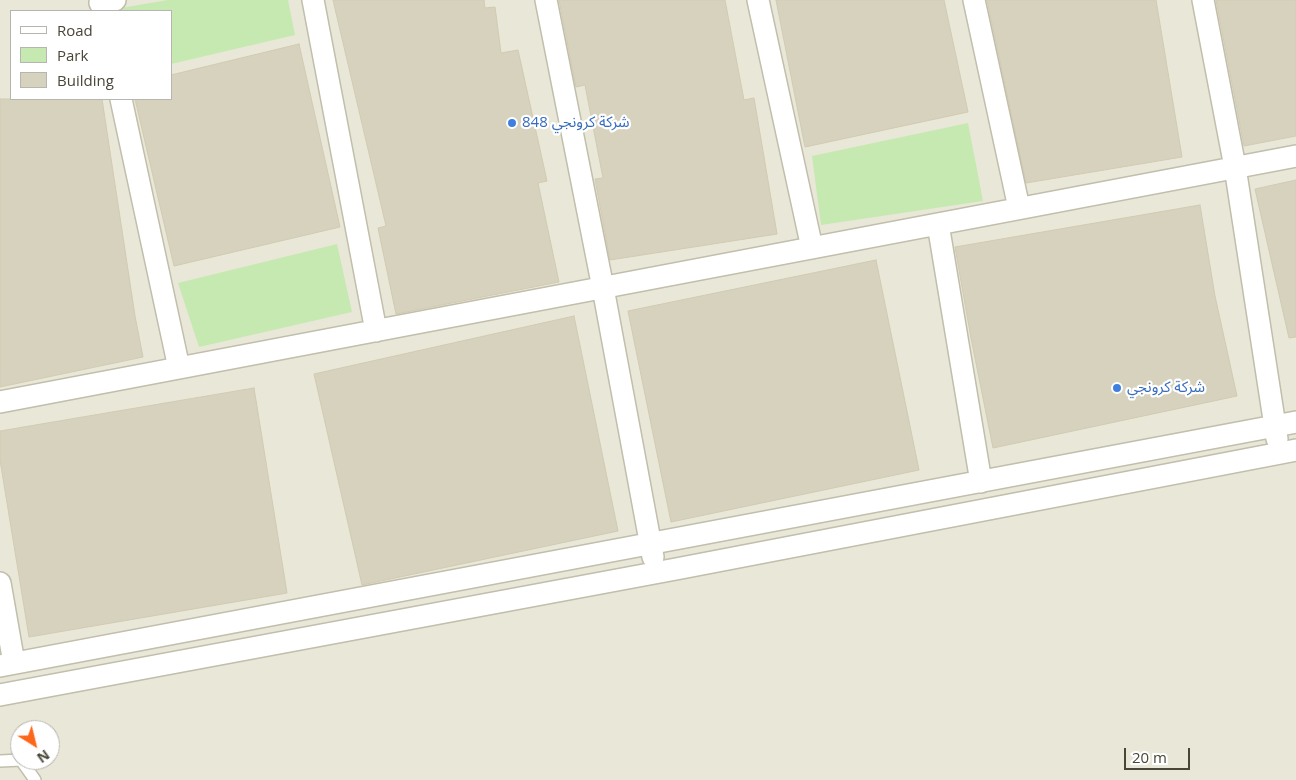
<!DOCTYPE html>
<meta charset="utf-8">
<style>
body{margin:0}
#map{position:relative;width:1296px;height:780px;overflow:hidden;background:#f5f4e9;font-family:"Open Sans",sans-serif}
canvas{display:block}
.legend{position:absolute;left:10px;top:10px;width:162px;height:90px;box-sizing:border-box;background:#fff;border:1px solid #b6b5af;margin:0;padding:6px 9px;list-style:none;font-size:15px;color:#494537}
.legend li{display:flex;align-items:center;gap:10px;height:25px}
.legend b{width:25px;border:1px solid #b6b5af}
.north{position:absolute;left:10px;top:720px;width:50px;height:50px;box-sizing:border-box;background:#fff;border:1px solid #b6b5af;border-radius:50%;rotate:144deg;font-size:14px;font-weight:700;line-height:20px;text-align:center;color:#494537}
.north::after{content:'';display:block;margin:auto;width:18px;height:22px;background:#fd6719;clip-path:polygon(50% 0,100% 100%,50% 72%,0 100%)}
.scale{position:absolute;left:1124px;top:748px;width:66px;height:22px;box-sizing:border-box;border:2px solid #494537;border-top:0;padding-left:6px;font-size:15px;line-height:18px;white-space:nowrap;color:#494537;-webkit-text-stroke:4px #fff;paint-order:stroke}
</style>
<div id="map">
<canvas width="1296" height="780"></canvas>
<ul class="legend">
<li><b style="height:6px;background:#fff"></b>Road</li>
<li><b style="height:14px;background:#c6e9b2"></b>Park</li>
<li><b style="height:14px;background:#d7d2be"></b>Building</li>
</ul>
<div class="north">N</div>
<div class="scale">20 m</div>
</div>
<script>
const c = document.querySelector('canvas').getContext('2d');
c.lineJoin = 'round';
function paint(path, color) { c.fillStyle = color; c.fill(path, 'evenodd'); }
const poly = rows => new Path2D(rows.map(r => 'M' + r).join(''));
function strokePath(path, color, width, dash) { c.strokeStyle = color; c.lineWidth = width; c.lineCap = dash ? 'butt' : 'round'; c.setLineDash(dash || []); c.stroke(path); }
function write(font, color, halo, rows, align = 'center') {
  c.font = font + ' "Open Sans","Noto Sans Arabic",sans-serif'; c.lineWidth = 4.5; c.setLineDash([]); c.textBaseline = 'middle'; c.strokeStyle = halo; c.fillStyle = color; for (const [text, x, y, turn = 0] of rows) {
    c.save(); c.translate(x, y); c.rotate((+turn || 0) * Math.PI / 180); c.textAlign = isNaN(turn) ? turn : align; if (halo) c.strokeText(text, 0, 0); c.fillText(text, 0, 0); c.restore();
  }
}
const residential = poly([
 [0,0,1296,0,1296,780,0,780],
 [11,11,171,11,171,99,11,99],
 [20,730,50,730,50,760,20,760]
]);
const green = poly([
 [168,0,288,0,295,35,171,64,171,11,122,11,121,8],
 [968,123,983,201,821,225,812,156],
 [337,244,352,312,199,347,178,283]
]);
const building = poly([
 [333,0,484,0,485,8,495,7,501,53,518,50,547,181,538,183,559,282,396,314,378,228,386,226,333,0],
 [559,0,725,0,744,100,754,98,777,234,610,260,595,179,603,178,585,85,576,87,559,0],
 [776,0,944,0,968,112,805,147,776,0],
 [987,0,1156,0,1182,157,1026,183,987,0],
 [1216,0,1296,0,1296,136,1244,146,1216,0],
 [299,44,340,227,174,266,135,99,171,99,171,75,299,44],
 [0,99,102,99,135,316,143,357,0,387,0,99],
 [1296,180,1296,337,1289,338,1255,189,1296,180],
 [1200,205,1215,296,1237,396,993,448,971,338,955,247,1200,205],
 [876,260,919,470,671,522,628,311,876,260],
 [574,316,618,531,362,585,314,374,574,316],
 [254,388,287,593,29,637,0,460,0,431,254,388]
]);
const service = poly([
 [0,761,21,760,35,780]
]);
const minor = poly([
 [313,0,376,331],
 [546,0,603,288,653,557],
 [758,0,812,248],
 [974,0,1019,208],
 [1203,0,1235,167,1277,439],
 [100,3,115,0],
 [121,99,179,368],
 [938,224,981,482],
 [0,402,1296,156],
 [0,583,14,663],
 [0,666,1296,422],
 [0,695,676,569,1296,450]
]);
const markers = [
 [512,123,5,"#3f7fe0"],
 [1117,388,5,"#3f7fe0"]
];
const shopNames = [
 ["شركة كرونجي 848",522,123],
 ["شركة كرونجي",1127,388]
];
paint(residential, '#e9e7d7');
paint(green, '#c6e9b2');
paint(building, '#d7d2be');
strokePath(building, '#d2cbb2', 1);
strokePath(service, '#c1beac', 14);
strokePath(minor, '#c1beac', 24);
strokePath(service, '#fff', 11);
strokePath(minor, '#fff', 21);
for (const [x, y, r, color] of markers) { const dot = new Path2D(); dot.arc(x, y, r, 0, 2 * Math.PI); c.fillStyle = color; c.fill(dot); strokePath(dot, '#fff', 2); }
write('15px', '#366cbe', '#fff', shopNames, 'left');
</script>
